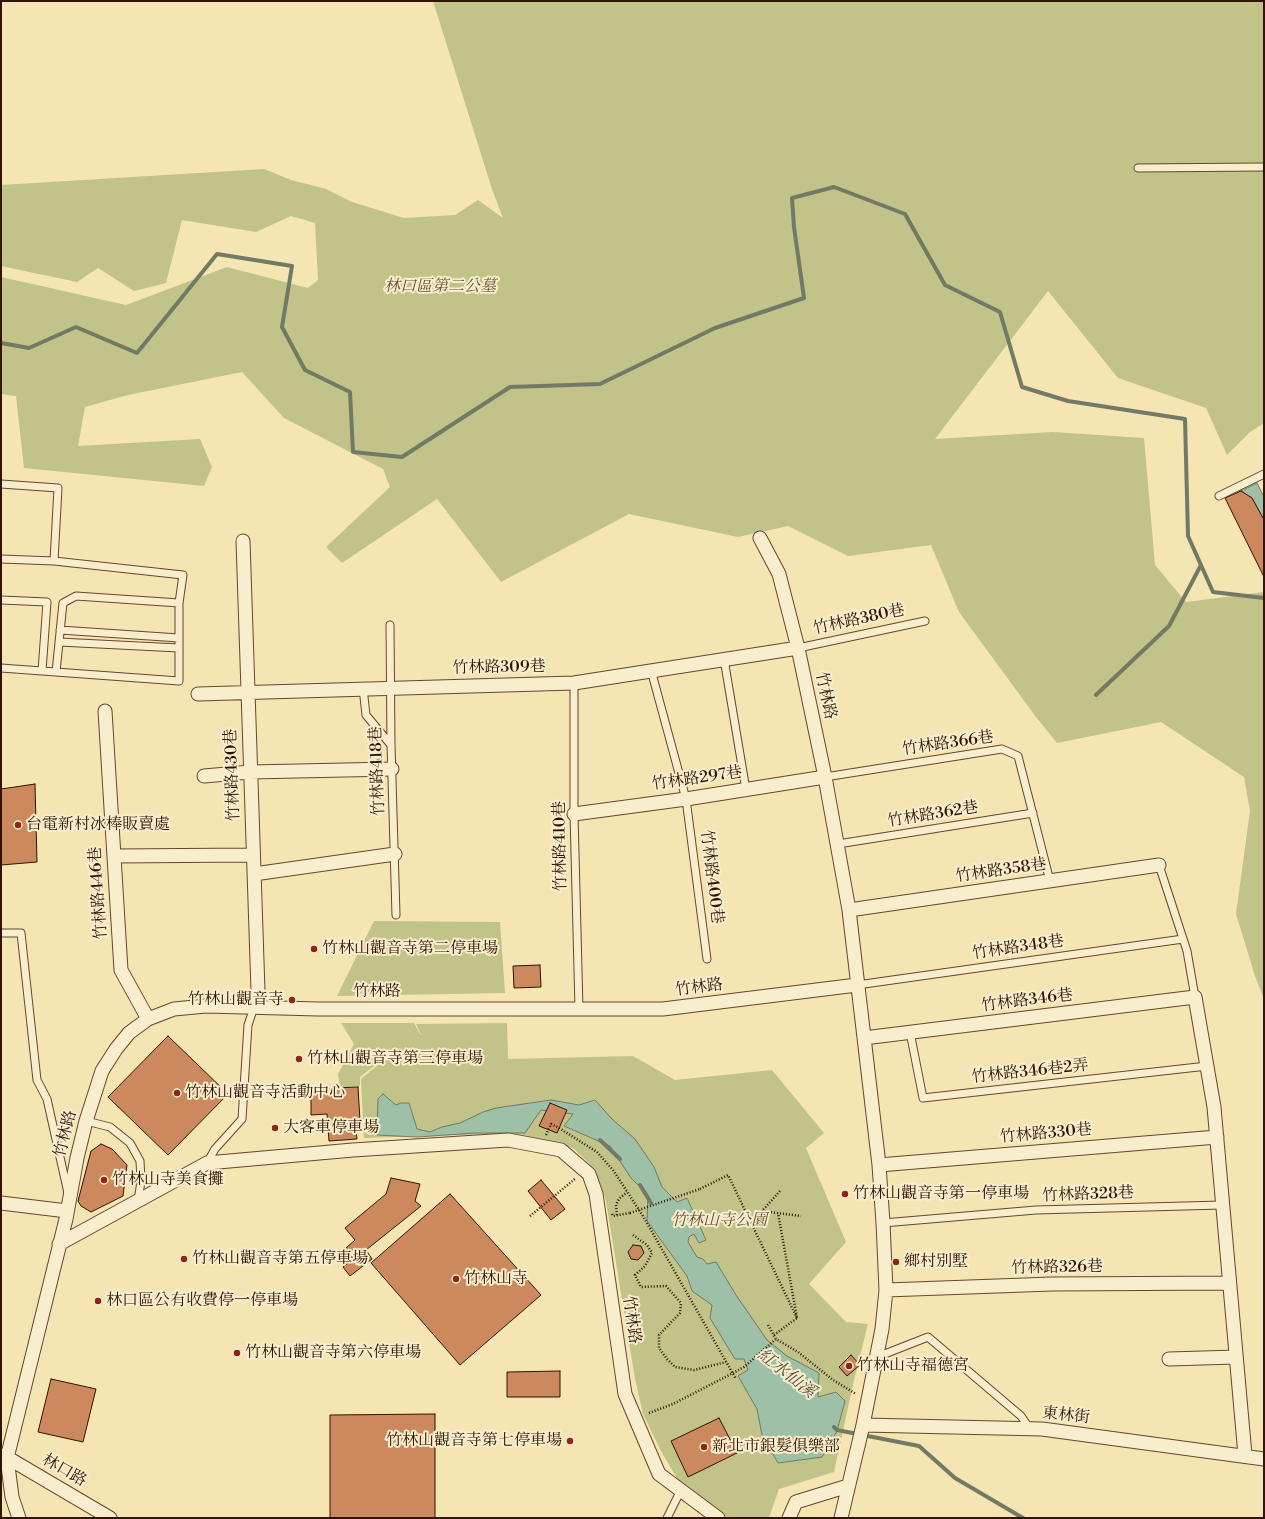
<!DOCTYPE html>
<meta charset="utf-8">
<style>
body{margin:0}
#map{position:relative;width:1265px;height:1519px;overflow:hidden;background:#f5e5b2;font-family:"Libre Bodoni",serif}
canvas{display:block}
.frame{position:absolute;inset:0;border:2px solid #321202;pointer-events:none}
</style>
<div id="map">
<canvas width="1265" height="1519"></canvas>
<div class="frame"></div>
</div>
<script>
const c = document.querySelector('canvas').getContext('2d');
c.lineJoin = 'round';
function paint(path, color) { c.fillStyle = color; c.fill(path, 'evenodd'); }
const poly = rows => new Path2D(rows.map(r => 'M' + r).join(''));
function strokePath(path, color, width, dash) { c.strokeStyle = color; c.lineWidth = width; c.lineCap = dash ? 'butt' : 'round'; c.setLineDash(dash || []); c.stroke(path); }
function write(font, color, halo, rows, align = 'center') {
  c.font = font + ' "Libre Bodoni","Noto Serif TC",serif'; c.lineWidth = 4; c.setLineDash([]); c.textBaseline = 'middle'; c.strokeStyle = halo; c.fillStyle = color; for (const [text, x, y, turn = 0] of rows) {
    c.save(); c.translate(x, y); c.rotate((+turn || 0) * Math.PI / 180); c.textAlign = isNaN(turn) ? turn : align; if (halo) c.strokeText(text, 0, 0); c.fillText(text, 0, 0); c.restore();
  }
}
const green = poly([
 [433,1,1264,1,1264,423,1250,432,1227,455,1206,408,1118,378,1048,291,935,439,1053,432,1144,438,1155,565,1186,602,1264,592,1264,999,1255,976,1236,914,1250,811,1244,777,1161,722,1057,743,1036,717,959,612,931,545,848,556,788,526,738,537,629,514,501,582,437,499,342,563,326,547,390,487,383,469,284,418,242,372,128,395,85,407,78,446,200,439,212,467,204,486,24,468,16,396,1,394,1,277,126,305,227,267,308,288,318,280,315,223,291,216,256,232,182,220,166,283,134,291,98,268,77,282,1,266,1,185,264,169,291,180,326,189,352,202,404,218,455,215,478,200,503,218,492,189],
 [374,921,500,922,505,993,337,996],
 [341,1023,414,1023,420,1034,423,1035,420,1033,416,1024,507,1023,508,1059,633,1056,675,1080,772,1070,824,1133,806,1148,846,1242,809,1284,846,1322,868,1324,854,1380,834,1472,779,1489,769,1518,718,1518,683,1488,662,1453,643,1414,635,1379,606,1201,595,1169,573,1148,540,1139,492,1134,364,1138,361,1079,384,1060,431,1061,434,1054,431,1060,383,1059,360,1077,360,1086,340,1088,338,1074,354,1044]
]);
const water = poly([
 [1257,483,1264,497,1264,518,1263,518,1252,498,1241,491,1257,483],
 [383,1094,396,1105,401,1103,409,1103,417,1129,430,1132,442,1127,460,1123,483,1112,496,1108,551,1100,579,1105,595,1100,612,1119,635,1139,654,1167,662,1187,677,1202,687,1198,706,1240,699,1243,694,1234,689,1237,688,1242,697,1257,703,1259,707,1264,716,1262,736,1295,767,1340,787,1356,819,1373,818,1397,836,1392,845,1401,837,1431,822,1457,778,1463,762,1435,757,1409,738,1376,748,1370,744,1359,735,1359,710,1318,712,1305,692,1291,687,1276,647,1221,648,1195,631,1178,610,1146,564,1126,573,1114,541,1110,525,1133,475,1133,417,1137,377,1135,378,1099,383,1094]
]);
const stream = poly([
 [1,343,29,348,76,327,137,353,217,254,292,266,282,327,305,370,350,392,353,452,402,457,510,387,600,384,715,328,804,298,794,227,792,198,834,187,905,214,945,285,1000,312,1022,387,1068,401,1185,419,1188,536,1213,592,1264,598],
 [1096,695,1169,626,1201,565],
 [600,1140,620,1159],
 [640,1185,651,1203],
 [834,1427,837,1430,919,1446,955,1478,1023,1518]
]);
const building = poly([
 [1241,491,1252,498,1263,518,1264,518,1264,577,1225,498,1241,491],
 [35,784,37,862,1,865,1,789,35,784],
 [540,965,541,987,514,988,513,966,540,965],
 [168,1036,228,1094,168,1155,108,1097,168,1036],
 [358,1087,360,1121,355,1121,357,1139,329,1141,327,1114,311,1115,311,1089,358,1087],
 [550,1103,567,1110,557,1133,539,1126,550,1103],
 [101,1144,112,1149,127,1165,123,1196,91,1212,81,1206,78,1201,91,1151,101,1144],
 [391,1178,420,1184,415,1201,421,1206,366,1250,372,1259,350,1276,343,1267,353,1259,345,1249,355,1240,345,1228,386,1194,391,1178],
 [541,1180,565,1209,551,1220,528,1191,541,1180],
 [450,1194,541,1295,460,1365,371,1263,450,1194],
 [633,1245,641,1246,644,1253,638,1260,631,1259,628,1252,633,1245],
 [851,1355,860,1365,847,1376,839,1367,851,1355],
 [560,1371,560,1397,507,1397,507,1372,560,1371],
 [51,1379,96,1389,83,1442,38,1432,51,1379],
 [435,1414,435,1518,330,1518,330,1415,435,1414],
 [719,1418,737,1453,688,1477,671,1441,719,1418]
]);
const path = poly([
 [546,1135,551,1124,559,1128,597,1152,613,1170,643,1216,736,1379],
 [700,1189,728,1175,797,1318],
 [780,1191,762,1211,801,1216],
 [612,1214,613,1216,630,1213],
 [617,1215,616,1205,619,1199,627,1192],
 [530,1216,576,1178],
 [633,1235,647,1245,652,1253,645,1266,635,1275,641,1287,666,1286,681,1303,680,1313,659,1335,659,1348,667,1359,675,1367,694,1370,726,1362],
 [768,1325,776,1339,798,1352,833,1380,856,1394],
 [774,1335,797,1318,778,1213],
 [649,1413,673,1404,733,1373,744,1367,776,1339]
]);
const lane = poly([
 [1138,168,1264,167],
 [1,484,58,488,54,561,183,575,179,603,179,681,1,668],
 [1219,496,1264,474],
 [1,559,54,561],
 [1,600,47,602,42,671],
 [390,625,391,745,396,915],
 [60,630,179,638],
 [59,642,179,648],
 [798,648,925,621],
 [724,659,746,790],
 [651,670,686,799,707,959],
 [56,672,63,603,76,596,179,603],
 [574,683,574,814,579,1009],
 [363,688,366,715,391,745],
 [825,777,1002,749,1018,756,1050,881],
 [838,844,1033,813],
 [1159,865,1187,951,1195,997],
 [1,933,21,933,37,1080,47,1099,68,1193],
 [857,985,1183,939],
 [910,1032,923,1098,1207,1066],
 [86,1121,110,1127,130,1143,140,1161,141,1181,138,1201],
 [207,1163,215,1149,242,1119,248,1025,254,1007],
 [883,1223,1036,1210,1222,1205],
 [877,1357,928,1337,1021,1416,1030,1429],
 [667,1518,681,1490]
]);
const street = poly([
 [760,538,779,574,798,648,825,777,849,910,879,1165,883,1223,886,1290,882,1329,863,1425,841,1518],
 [243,541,258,991,254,1007],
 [198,694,574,683,798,648],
 [105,711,121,970,148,1019],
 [204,776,250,772,392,769],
 [574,814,686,799,825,777],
 [114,856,253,855],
 [254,874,395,854],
 [849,910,1159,865],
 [864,1038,1195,997,1214,1107,1245,1455],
 [879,1165,1217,1137],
 [1,1203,67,1211],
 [59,1244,207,1163,353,1150,508,1140,561,1150,589,1174,596,1194,625,1394,659,1474,718,1518],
 [886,1290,1052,1284,1229,1283],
 [1169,1359,1236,1357],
 [863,1425,1042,1429,1264,1459],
 [3,1455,110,1518],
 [19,1518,12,1497,7,1458,66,1219,77,1158,86,1121,102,1071,116,1049,129,1033,148,1019,174,1009,206,1006,318,1009,663,1009,857,985],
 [789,1518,796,1502,848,1486]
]);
const pathBridge = poly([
 [630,1213,700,1189]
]);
const markers = [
 [18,825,4,"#8f2418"],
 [314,949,4,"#8f2418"],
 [292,1000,4,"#8f2418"],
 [299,1059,4,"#8f2418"],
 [177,1093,4,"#8f2418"],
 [275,1128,4,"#8f2418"],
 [104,1180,4,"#8f2418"],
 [845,1194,4,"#8f2418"],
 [184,1259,4,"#8f2418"],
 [896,1262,4,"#8f2418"],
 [456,1279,4,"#8f2418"],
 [98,1301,4,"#8f2418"],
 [237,1353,4,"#8f2418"],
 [849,1366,4,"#8f2418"],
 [570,1441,4,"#8f2418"],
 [704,1447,4,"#8f2418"]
];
const parkNames = [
 ["林口區第二公墓",440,287],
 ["竹林山寺公園",719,1221]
];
const streetNames = [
 ["竹林路380巷",859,620,-12],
 ["竹林路309巷",499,668,-1],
 ["竹林路",825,696,78],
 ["竹林路366巷",948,744,-8],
 ["竹林路418巷",378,771,-92],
 ["竹林路430巷",233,775,-92],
 ["竹林路297巷",697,779,-8],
 ["竹林路362巷",933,815,-9],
 ["竹林路410巷",561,846,-91],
 ["竹林路358巷",1001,871,-8],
 ["竹林路400巷",711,877,83],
 ["竹林路446巷",99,893,-94],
 ["竹林路348巷",1018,948,-8],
 ["竹林路",699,988,-7],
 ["竹林路",377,992],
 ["竹林路346巷",1027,1001,-7],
 ["竹林路346巷2弄",1030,1072,-6],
 ["竹林路",66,1134,-76],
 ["竹林路330巷",1046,1134,-5],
 ["竹林路328巷",1088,1195,-2],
 ["竹林路326巷",1057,1268,-1],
 ["竹林路",631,1320,82],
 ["東林街",1066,1416,6],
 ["林口路",64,1471,30]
];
const poiNames = [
 ["台電新村冰棒販賣處",26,825],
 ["竹林山觀音寺第二停車場",322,949],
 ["竹林山觀音寺",284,1000,"right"],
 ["竹林山觀音寺第三停車場",307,1059],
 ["竹林山觀音寺活動中心",185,1093],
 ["大客車停車場",283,1128],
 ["竹林山寺美食攤",112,1180],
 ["竹林山觀音寺第一停車場",853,1194],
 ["竹林山觀音寺第五停車場",192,1259],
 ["鄉村別墅",904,1262],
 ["竹林山寺",464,1279],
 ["林口區公有收費停一停車場",106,1301],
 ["竹林山觀音寺第六停車場",245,1353],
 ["竹林山寺福德宮",857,1366],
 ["竹林山觀音寺第七停車場",562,1441,"right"],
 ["新北市銀髮俱樂部",712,1447]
];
const waterNames = [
 ["紅水仙溪",786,1374,38]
];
paint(green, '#c1c388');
paint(water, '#9dc0a7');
strokePath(water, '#727a65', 1);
strokePath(stream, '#727a65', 4);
paint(building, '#cc895d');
strokePath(building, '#321202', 1);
strokePath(lane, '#63472e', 9);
strokePath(street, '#63472e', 15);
strokePath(path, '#321202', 2.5, [1, 2]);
strokePath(lane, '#f8eecd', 7);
strokePath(street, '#f8eecd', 13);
strokePath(pathBridge, '#321202', 2.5, [1, 2]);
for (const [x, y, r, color] of markers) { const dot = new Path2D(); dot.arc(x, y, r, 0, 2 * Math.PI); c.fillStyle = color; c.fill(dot); strokePath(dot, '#f8eecd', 1.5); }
write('italic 16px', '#645031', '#f8eecd', parkNames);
write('16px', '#321202', '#f8eecd', streetNames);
write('16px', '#321202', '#f8eecd', poiNames, 'left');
write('italic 17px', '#574f3c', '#f8eecd', waterNames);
</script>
